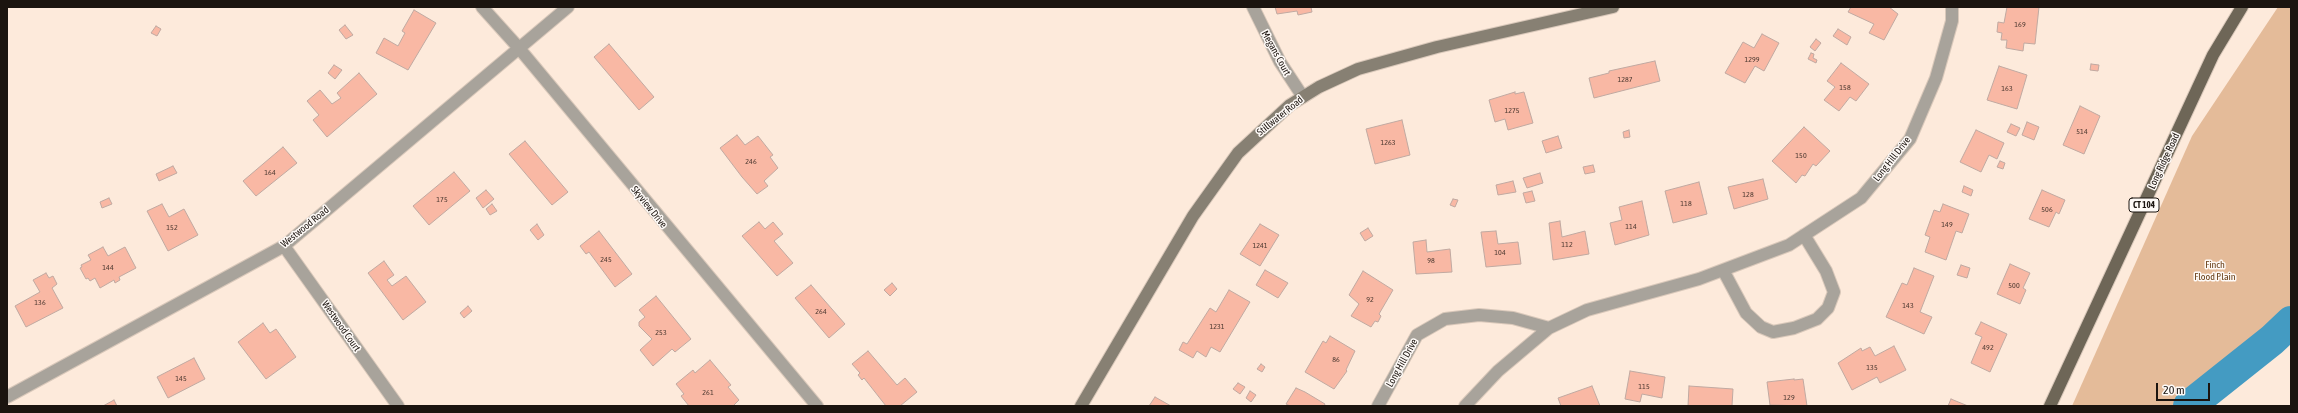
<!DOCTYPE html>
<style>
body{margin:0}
#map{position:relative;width:2298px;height:413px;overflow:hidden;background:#fdeadb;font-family:"Asap Condensed",sans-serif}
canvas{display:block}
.frame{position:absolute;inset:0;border:8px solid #1b140f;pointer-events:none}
.scale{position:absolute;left:2156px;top:383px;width:54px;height:18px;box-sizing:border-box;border:2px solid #1b140f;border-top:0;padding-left:5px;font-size:12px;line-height:14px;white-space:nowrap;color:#1b140f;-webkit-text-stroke:3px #fefaf7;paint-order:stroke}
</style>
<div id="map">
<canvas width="2298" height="413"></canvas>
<div class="frame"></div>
<div class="scale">20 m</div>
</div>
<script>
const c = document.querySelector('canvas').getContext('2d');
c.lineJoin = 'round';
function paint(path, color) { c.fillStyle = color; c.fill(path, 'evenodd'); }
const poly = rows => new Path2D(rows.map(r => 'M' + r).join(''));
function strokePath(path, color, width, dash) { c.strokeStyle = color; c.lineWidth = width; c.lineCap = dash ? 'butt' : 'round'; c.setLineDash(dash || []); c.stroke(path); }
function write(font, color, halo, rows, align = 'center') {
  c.font = font + ' "Asap Condensed",sans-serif'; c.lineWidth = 3; c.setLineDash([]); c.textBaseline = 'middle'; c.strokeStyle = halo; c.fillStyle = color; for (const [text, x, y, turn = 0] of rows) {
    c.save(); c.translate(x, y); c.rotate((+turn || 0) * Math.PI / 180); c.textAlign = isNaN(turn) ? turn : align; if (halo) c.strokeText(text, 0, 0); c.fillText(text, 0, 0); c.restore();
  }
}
const green = poly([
 [2278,7,2291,7,2291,308,2173,406,2072,406,2192,136]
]);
const river = poly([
 [2189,406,2272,340,2291,322]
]);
const building = poly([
 [1275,7,1311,7,1312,12,1298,15,1297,11,1277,14,1275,7],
 [1851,7,1889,7,1898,14,1884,40,1869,33,1874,24,1848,12,1851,7],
 [2007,7,2039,7,2035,44,2024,43,2023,51,2006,48,2007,40,2001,40,2002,33,1997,32,1998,22,2004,23,2007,7],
 [414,10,436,23,408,70,376,53,384,38,398,46,405,33,402,31,414,10],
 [345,25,353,35,346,39,339,30,345,25],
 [156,26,161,29,157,36,151,33,156,26],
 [1838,29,1851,37,1847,45,1833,36,1838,29],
 [1762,34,1779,43,1764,71,1755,66,1745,83,1725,73,1743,42,1754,48,1762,34],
 [1816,39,1821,43,1815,51,1810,47,1816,39],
 [609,44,654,97,639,110,594,57,609,44],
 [1811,53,1814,54,1813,58,1817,60,1816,63,1808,59,1811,53],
 [1655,61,1660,81,1594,98,1589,78,1609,73,1609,71,1655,61],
 [1841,63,1869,84,1856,101,1850,97,1839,111,1824,100,1835,87,1827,81,1841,63],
 [2091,64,2099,65,2098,71,2090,70,2091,64],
 [334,65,342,70,335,79,328,73,334,65],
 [1999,66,2027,75,2017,109,1987,100,1999,66],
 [359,73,377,94,327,137,313,120,319,115,307,101,320,90,332,104,341,98,337,93,359,73],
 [1515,92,1515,94,1524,92,1533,123,1508,130,1505,119,1495,122,1489,100,1515,92],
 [2080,106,2100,116,2084,154,2063,145,2080,106],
 [1402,120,1410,155,1375,164,1366,129,1402,120],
 [2027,122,2039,127,2034,140,2022,135,2027,122],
 [2011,124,2020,128,2016,136,2007,132,2011,124],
 [1804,127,1830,151,1816,166,1813,164,1805,176,1802,175,1796,183,1772,161,1804,127],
 [1629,130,1630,137,1624,138,1623,132,1629,130],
 [1976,130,2004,143,1997,159,1989,155,1981,172,1960,162,1976,130],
 [737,135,745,145,758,136,773,155,770,157,778,168,764,181,768,186,757,194,742,177,720,148,737,135],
 [1558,136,1562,148,1546,153,1542,141,1558,136],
 [525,141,568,192,552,205,509,154,525,141],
 [283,147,297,163,256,196,243,181,283,147],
 [2000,161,2005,163,2003,169,1997,167,2000,161],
 [1593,165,1595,172,1585,174,1583,167,1593,165],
 [173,166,177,173,159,181,156,174,173,166],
 [454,172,470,191,429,225,413,206,454,172],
 [1540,173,1543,183,1527,188,1523,178,1540,173],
 [1763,179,1768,199,1734,209,1728,187,1763,179],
 [1513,181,1516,192,1498,195,1496,185,1513,181],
 [1699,182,1707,214,1673,223,1665,191,1699,182],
 [1964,186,1973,190,1971,196,1962,192,1964,186],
 [486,190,494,199,483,208,476,198,486,190],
 [2042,190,2065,200,2059,214,2056,212,2049,227,2029,219,2042,190],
 [1532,191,1535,201,1526,203,1523,193,1532,191],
 [109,198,112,204,102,208,100,202,109,198],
 [1453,199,1458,200,1455,207,1450,205,1453,199],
 [1642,201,1649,235,1615,245,1610,223,1622,220,1619,207,1642,201],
 [162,204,169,217,184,209,198,235,168,251,147,211,162,204],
 [492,204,497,211,490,215,486,209,492,204],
 [1943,204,1969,214,1962,233,1956,231,1946,260,1925,252,1930,237,1925,235,1934,210,1940,212,1943,204],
 [1560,221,1562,237,1585,231,1589,254,1553,260,1549,223,1560,221],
 [759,222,765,229,773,222,783,234,774,241,793,263,777,276,742,236,759,222],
 [537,224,544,235,538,240,530,230,537,224],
 [1260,224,1279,235,1260,266,1240,254,1260,224],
 [1368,228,1373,236,1365,241,1360,233,1368,228],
 [599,231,632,274,615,287,589,252,586,254,580,246,599,231],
 [1496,231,1498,244,1518,242,1521,264,1486,267,1481,232,1496,231],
 [1426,240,1427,252,1450,249,1452,272,1416,274,1413,242,1426,240],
 [103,247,108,256,125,247,136,268,119,277,120,280,115,283,114,280,100,288,95,278,90,281,88,278,86,279,80,268,82,267,81,265,91,260,88,255,103,247],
 [384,261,394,275,387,280,392,286,406,276,426,302,403,320,368,273,384,261],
 [2010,264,2030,273,2023,288,2026,290,2020,304,1997,294,2010,264],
 [1961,265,1970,268,1967,278,1957,275,1961,265],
 [1914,268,1934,276,1920,312,1932,317,1924,334,1886,317,1902,283,1907,285,1914,268],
 [1265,270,1288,283,1278,298,1256,285,1265,270],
 [1363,271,1393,290,1379,314,1381,316,1378,322,1375,321,1371,327,1351,316,1359,304,1349,295,1363,271],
 [46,273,49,278,53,276,57,284,52,288,63,308,26,327,15,306,40,292,33,280,46,273],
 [892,283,897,289,890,296,884,290,892,283],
 [811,285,845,324,829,338,795,298,811,285],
 [1229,290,1250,302,1220,352,1211,347,1206,357,1197,351,1193,358,1179,350,1183,342,1187,344,1210,308,1216,312,1229,290],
 [656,296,691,339,675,352,672,349,653,366,640,350,652,339,639,326,639,322,645,317,639,310,656,296],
 [468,306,472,311,464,318,460,313,468,306],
 [1981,322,2007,334,1990,372,1971,363,1982,337,1975,334,1981,322],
 [263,323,270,333,276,329,296,357,266,379,238,342,263,323],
 [1330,336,1355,351,1346,370,1347,371,1334,389,1305,372,1323,341,1326,343,1330,336],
 [1894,346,1906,370,1880,383,1877,377,1852,390,1838,363,1861,348,1862,351,1870,347,1875,356,1894,346],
 [868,351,897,385,905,378,917,392,900,406,886,406,864,378,862,380,858,375,860,373,852,364,868,351],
 [194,358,205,379,168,398,157,377,194,358],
 [710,360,731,385,728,387,739,400,733,406,689,406,681,396,684,394,676,384,693,370,695,373,710,360],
 [1261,364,1265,367,1262,372,1257,369,1261,364],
 [1630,371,1665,377,1662,398,1642,394,1640,402,1625,399,1630,371],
 [1794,379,1794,380,1803,379,1807,406,1770,405,1767,382,1794,379],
 [1238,383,1245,387,1240,394,1233,389,1238,383],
 [1592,386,1600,406,1561,406,1558,398,1592,386],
 [1689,386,1733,389,1732,406,1688,406,1689,386],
 [1296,388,1305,392,1325,404,1324,406,1290,406,1286,404,1296,388],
 [1250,391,1256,395,1251,402,1246,398,1250,391],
 [1155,397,1171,406,1149,406,1155,397],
 [1951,399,1968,406,1948,406,1951,399],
 [114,400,117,406,103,406,114,400]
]);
const street = poly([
 [482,7,518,47,817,406],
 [1253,7,1280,62,1303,97],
 [284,246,398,406],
 [1723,270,1746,313,1761,327,1773,332,1794,328,1817,319,1828,308,1834,292,1826,271,1804,235],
 [7,397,284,246,568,7],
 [1378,406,1417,335,1445,319,1479,315,1513,318,1549,328],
 [1465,406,1498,371,1549,328,1587,310,1699,279,1789,245,1861,198,1910,139,1936,78,1952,21,1952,7]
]);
const secondary = poly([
 [1081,406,1193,216,1238,153,1290,105,1319,87,1358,69,1437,47,1613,7]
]);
const primary = poly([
 [2050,406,2213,55,2242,7]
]);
const numberNames = [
 ["169",2020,24],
 ["1299",1752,59],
 ["1287",1625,79],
 ["158",1845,87],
 ["163",2007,88],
 ["1275",1512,110],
 ["514",2082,131],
 ["1263",1388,142],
 ["150",1801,155],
 ["246",751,161],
 ["164",270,172],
 ["128",1748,194],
 ["175",442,199],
 ["118",1686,203],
 ["506",2047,209],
 ["149",1947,224],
 ["114",1631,226],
 ["152",172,227],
 ["112",1567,244],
 ["1241",1260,245],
 ["104",1500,252],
 ["245",606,259],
 ["98",1431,260],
 ["144",108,267],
 ["500",2014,285],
 ["92",1370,299],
 ["136",40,302],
 ["143",1908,305],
 ["264",821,311],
 ["1231",1217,326],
 ["253",661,332],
 ["492",1988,347],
 ["86",1336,359],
 ["135",1872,367],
 ["145",181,378],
 ["115",1644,386],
 ["261",708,392],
 ["129",1789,397]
];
const shields = [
 [2144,205,30]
];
const shieldNames = [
 ["CT 104",2144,205]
];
const streetNames = [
 ["Megans Court",1276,53,61],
 ["Stillwater Road",1280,116,-39],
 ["Long Hill Drive",1892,159,-52],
 ["Long Ridge Road",2164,161,-65],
 ["Skyview Drive",649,207,51],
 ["Westwood Road",305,227,-39],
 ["Westwood Court",341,326,55],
 ["Long Hill Drive",1402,363,-61]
];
const parkNames = [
 ["Finch",2215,265],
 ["Flood Plain",2215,277]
];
paint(green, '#e4bb99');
strokePath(river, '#449bc2', 32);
paint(building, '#f9b8a4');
strokePath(building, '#c0a9a1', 1);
strokePath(street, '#d9c8ba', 14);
strokePath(secondary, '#d9c8ba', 14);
strokePath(primary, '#d9c8ba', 14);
strokePath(street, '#a8a39b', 12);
strokePath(secondary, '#878073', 12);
strokePath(primary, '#6e6657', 12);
write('8px', '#523d34', null, numberNames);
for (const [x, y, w] of shields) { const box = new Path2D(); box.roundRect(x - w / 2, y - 7, w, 14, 3); c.fillStyle = '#fefaf7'; c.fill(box); strokePath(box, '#1b140f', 1); }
write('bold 9px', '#1b140f', null, shieldNames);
write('10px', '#1b140f', '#fefaf7', streetNames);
write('10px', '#673d15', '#fefaf7', parkNames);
</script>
